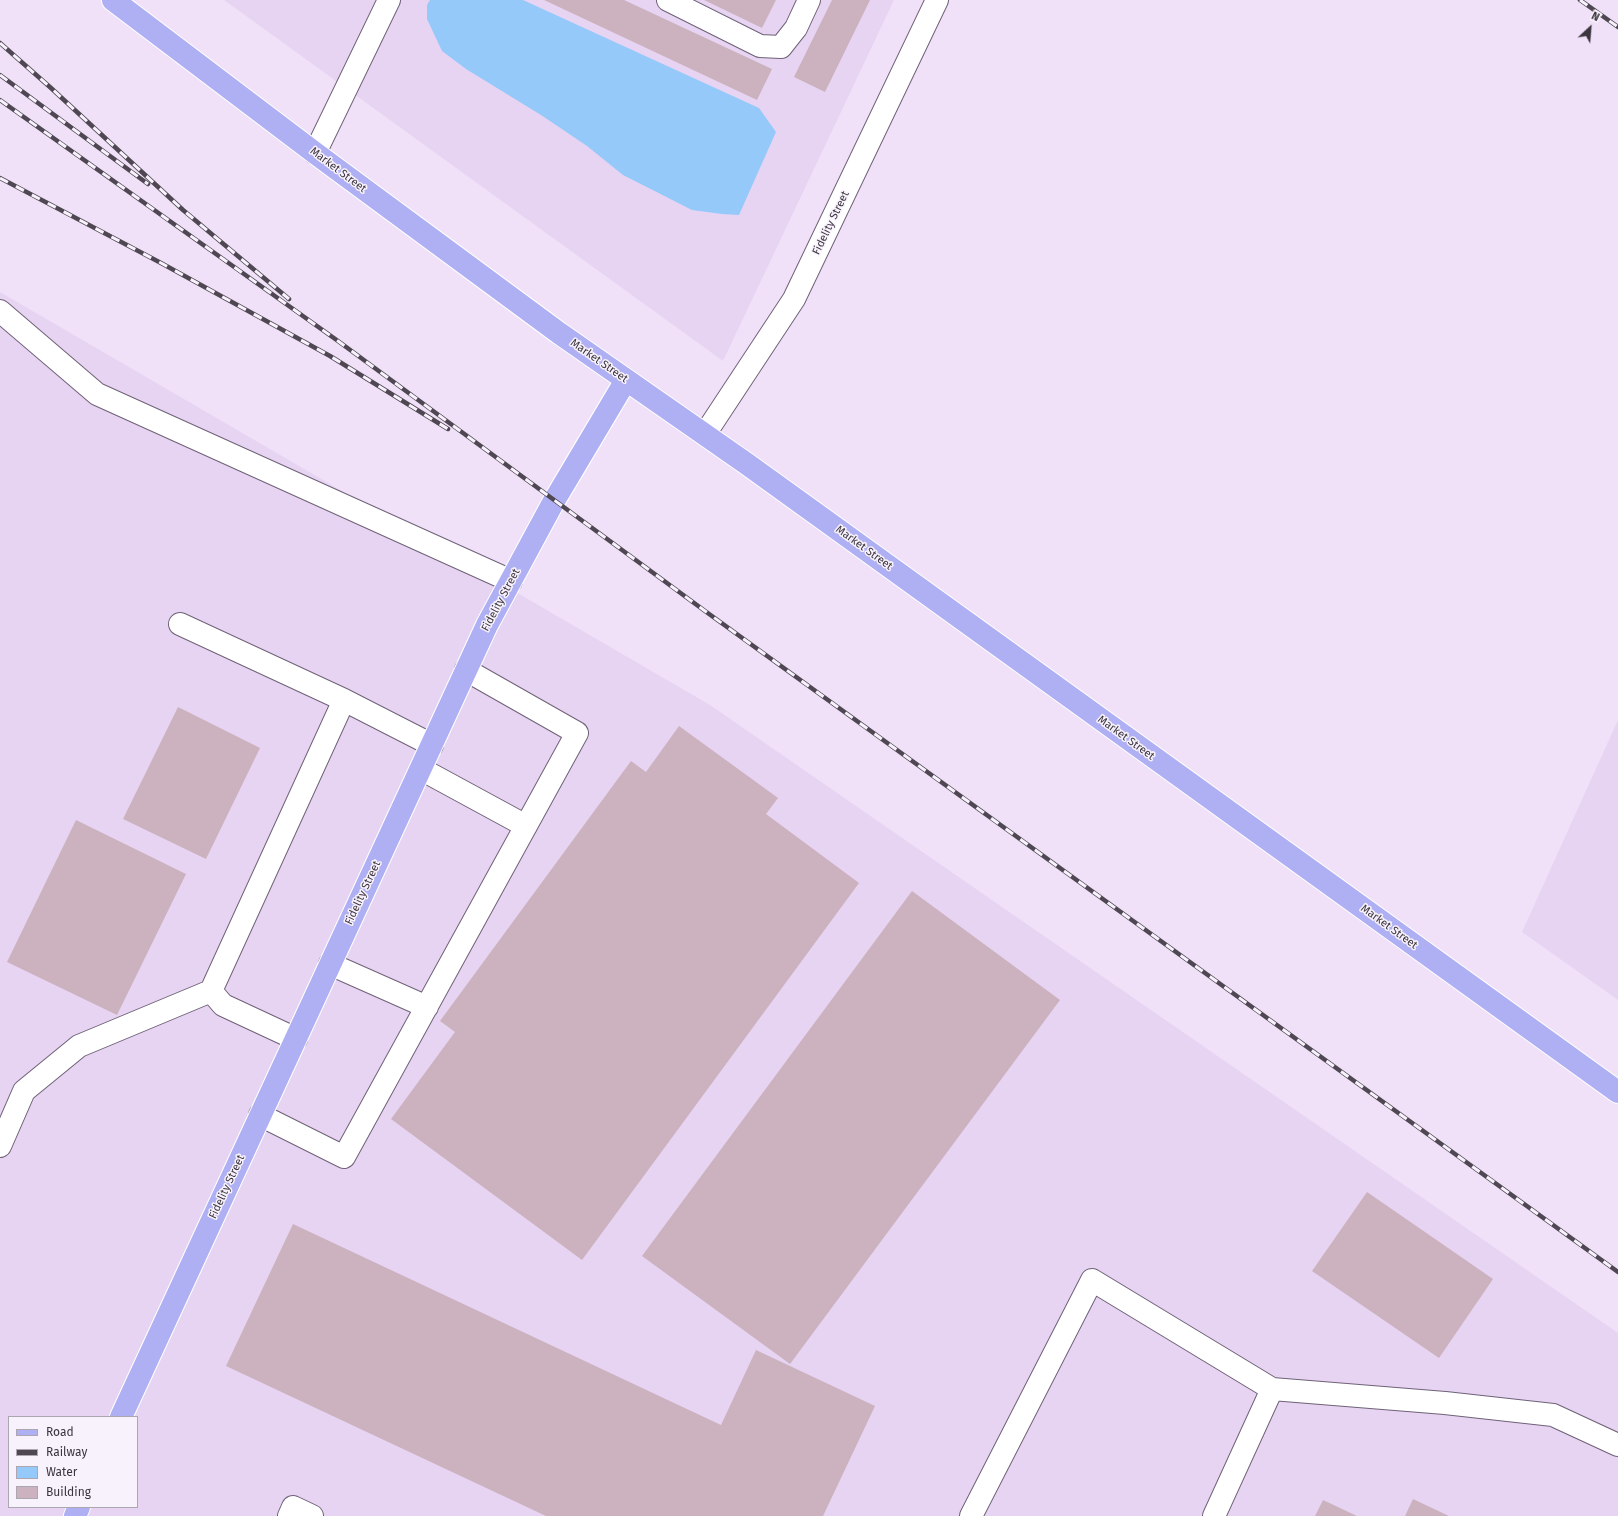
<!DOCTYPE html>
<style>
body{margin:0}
#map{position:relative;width:1618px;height:1516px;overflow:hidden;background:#f0e1f9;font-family:"Fira Sans",sans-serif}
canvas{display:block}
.legend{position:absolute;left:8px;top:1416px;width:130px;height:92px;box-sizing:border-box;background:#f8f2fc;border:1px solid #aca6b0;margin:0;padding:5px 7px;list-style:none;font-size:12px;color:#3b353e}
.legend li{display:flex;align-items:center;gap:8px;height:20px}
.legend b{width:20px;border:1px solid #aca6b0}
.north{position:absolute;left:1570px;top:8px;width:40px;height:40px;-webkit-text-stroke:3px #f8f2fc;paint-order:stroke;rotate:26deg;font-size:11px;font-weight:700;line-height:16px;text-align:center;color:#3b353e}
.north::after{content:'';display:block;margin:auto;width:14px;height:18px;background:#3b353e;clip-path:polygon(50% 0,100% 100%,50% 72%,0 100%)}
</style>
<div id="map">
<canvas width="1618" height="1516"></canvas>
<ul class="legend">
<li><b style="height:5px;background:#afb0f4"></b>Road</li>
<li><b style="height:5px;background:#4f4853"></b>Railway</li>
<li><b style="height:11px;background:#94c9fa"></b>Water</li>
<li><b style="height:11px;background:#ccb2bf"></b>Building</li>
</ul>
<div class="north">N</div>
</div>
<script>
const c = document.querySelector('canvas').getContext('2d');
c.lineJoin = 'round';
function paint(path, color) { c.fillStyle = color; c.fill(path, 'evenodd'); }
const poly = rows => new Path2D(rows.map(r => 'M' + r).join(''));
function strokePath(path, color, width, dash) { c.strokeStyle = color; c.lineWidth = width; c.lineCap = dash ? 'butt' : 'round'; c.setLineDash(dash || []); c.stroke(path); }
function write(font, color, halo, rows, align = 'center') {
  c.font = font + ' "Fira Sans",sans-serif'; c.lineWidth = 3; c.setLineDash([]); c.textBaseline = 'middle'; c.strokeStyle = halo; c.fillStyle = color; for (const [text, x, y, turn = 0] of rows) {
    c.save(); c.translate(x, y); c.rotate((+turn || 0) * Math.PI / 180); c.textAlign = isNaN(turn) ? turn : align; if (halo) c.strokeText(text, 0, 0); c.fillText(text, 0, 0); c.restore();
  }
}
const built = poly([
 [224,0,894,0,723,361],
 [0,292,710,705,1618,1333,1618,1516,0,1516],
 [9,1417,137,1417,137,1507,9,1507],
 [1618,720,1618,1000,1522,932]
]);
const water = poly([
 [430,0,523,0,759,108,776,132,739,215,722,214,692,210,623,175,587,146,541,115,466,69,442,51,427,19,427,5]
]);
const building = poly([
 [544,0,624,0,772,69,757,100],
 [704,0,776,0,762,28],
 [832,0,870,0,825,92,794,77],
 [178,707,260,748,206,859,123,819],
 [679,726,778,798,766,814,859,883,582,1260,391,1119,455,1032,440,1021,631,761,646,772],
 [76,820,186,874,117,1015,7,962],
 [912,891,1060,1000,790,1364,642,1256],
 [1367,1192,1493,1279,1439,1358,1312,1271],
 [293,1224,721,1425,756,1350,875,1406,823,1516,546,1516,226,1366],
 [1413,1499,1449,1516,1405,1516],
 [1323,1500,1357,1516,1315,1516]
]);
const minor = poly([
 [668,0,760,46,781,47,796,28,809,0],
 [315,153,389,0],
 [0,311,97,394,511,581],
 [705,434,794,299,937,0],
 [180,624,344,700,432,745],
 [421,769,526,826],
 [330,964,427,1007],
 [296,1039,223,1005,211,991,344,700],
 [260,1115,344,1157,577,733,466,670],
 [0,1146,24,1091,79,1046,211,991],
 [289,1516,293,1507,312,1516],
 [971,1516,1092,1280,1272,1389],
 [1214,1516,1272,1389,1445,1403,1553,1415,1618,1445]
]);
const major = poly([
 [113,0,315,153,559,333,747,464,1618,1092],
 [121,1417,487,625,554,501,626,380],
 [75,1516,79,1507]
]);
const rail = poly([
 [1580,0,1618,27],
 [0,43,51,88,183,210,289,299],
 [0,75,148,184],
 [0,100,338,341,705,611,1618,1272],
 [0,178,161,263,330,356,448,429]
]);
const streetNames = [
 ["Market Street",338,170,37],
 ["Fidelity Street",831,223,-64],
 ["Market Street",599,361,35],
 ["Market Street",864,548,36],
 ["Fidelity Street",501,600,-62],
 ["Market Street",1126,738,36],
 ["Fidelity Street",363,893,-65],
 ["Market Street",1389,927,36],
 ["Fidelity Street",227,1187,-65]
];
paint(built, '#e7d4f2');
paint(water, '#94c9fa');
paint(building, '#ccb2bf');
strokePath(minor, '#6f6277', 24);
strokePath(major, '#fff', 24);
strokePath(minor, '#fff', 22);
strokePath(major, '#afb0f4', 22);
strokePath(rail, '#4f4853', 4.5);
strokePath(rail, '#f8f2fc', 3, [9]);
write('11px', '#3b353e', '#f8f2fc', streetNames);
</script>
